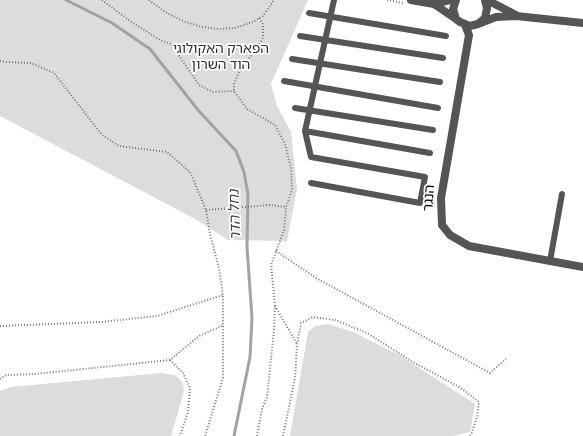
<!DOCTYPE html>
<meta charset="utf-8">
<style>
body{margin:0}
canvas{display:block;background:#fff}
</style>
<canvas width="583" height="436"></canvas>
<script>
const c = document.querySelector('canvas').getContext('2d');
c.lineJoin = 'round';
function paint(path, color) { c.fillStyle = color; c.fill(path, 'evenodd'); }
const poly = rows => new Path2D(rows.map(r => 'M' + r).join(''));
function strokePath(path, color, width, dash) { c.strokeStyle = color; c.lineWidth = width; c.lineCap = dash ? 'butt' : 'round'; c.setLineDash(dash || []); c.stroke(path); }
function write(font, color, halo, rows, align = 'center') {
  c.font = font + ' Cabin,"Noto Sans Hebrew",sans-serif'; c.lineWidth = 3.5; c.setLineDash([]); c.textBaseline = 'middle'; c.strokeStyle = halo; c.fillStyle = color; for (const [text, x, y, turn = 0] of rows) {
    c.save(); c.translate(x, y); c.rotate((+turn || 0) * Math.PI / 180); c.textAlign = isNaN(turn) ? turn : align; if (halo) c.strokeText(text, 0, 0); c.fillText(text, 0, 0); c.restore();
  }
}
const green = poly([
 [0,0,308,0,271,84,277,106,291,132,297,189,287,241,228,240,197,220,0,116],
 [328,324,353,332,401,356,475,404,470,432,453,436,290,436,308,332,315,326],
 [161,373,174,375,180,379,183,384,184,391,171,436,0,436,0,391,11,387]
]);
const stream = poly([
 [66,0,112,23,150,49,198,110,236,151,244,172,248,194,247,247,252,318,250,357,234,436]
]);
const path = poly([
 [102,0,130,21,160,40,171,44,199,85,213,92,234,91],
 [149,0,165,12,183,21,202,27,219,29,235,28,253,22,263,16,274,0],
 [387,0,403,3],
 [0,61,6,62,31,63,54,73,102,135,119,146,167,152,190,172,206,210,210,234,219,268,223,295,223,378,205,436],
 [206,210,270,205,286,207],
 [276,251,316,278,490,373,506,359],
 [275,306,297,344],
 [0,326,101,322,157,316,223,295],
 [170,360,183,373,190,388,188,412,180,436],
 [0,379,6,375,35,374,170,360,199,336,224,325],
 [257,436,262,409,267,397,274,330,275,305,271,265,284,230,286,207,292,190,291,168,285,144,275,125,247,109,234,91,234,84,241,68,259,46,263,37,263,24,259,18],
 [283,436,295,378,297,345,301,323,313,317,335,320,367,333,411,361,461,388,479,402,477,417,471,435,469,436]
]);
const lane = poly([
 [309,13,446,36],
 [300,36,443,58],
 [292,59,440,82],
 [284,81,438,108],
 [295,108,433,130],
 [305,131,430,153],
 [311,183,420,203,425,177,311,157,305,131,334,0],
 [550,261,562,194]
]);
const street = poly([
 [411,0,434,4,456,19],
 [456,0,453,9,456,19,460,22,470,26,478,24,485,18,487,8,485,0],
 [487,0,516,15],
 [434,4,450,0],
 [478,24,496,17,516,16,583,23],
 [465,25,469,35,441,198,442,225,450,235,469,246,583,267]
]);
const parkNames = [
 ["הפארק האקולוגי",221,49],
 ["הוד השרון",221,65]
];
const streetNames = [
 ["הנגר",429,198,-86]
];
const waterNames = [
 ["נחל הדר",235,215,-92]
];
paint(green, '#dcdcdc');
strokePath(stream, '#a3a3a3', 3);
strokePath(path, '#777', 2, [1, 2]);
strokePath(lane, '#555', 6);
strokePath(street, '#555', 8);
write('14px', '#333', '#fff', parkNames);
write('14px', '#000', '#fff', streetNames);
write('italic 15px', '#444', '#fff', waterNames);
</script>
